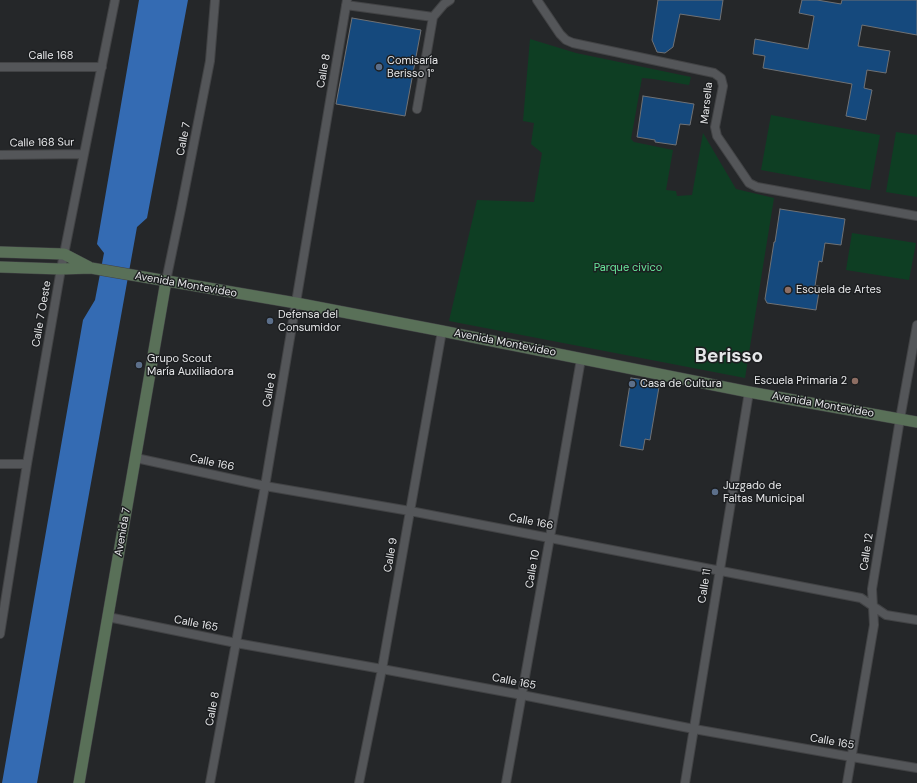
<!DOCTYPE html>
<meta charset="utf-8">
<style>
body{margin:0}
canvas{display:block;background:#252729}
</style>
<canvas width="917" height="783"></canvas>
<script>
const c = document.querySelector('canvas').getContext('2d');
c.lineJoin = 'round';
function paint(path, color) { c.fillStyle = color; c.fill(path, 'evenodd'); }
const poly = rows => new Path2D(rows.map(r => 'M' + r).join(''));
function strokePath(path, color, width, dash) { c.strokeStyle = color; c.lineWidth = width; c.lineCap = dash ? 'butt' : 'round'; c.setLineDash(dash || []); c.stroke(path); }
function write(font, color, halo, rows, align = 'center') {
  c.font = font + ' "DM Sans",sans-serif'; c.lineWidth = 3; c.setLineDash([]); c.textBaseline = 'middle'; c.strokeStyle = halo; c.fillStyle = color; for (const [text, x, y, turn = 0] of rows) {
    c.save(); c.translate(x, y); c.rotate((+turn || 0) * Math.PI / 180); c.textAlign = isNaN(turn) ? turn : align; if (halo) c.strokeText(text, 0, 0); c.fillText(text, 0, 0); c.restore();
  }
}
const green = poly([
 [530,39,576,53,691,77,689,85,653,79,642,78,631,139,634,142,673,150,666,190,676,191,677,196,692,195,703,133,736,189,774,198,745,378,449,321,477,200,534,202,542,153,531,144,534,123,523,121],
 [771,115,880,135,870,190,761,170],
 [896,132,917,135,917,197,886,192],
 [852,233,916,243,909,280,846,270]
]);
const water = poly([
 [139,0,188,0,147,218,137,227,37,783,2,783,83,320,95,300,104,253,97,244]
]);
const building = poly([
 [658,0,723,0,720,20,680,14,673,47,665,53,657,52,652,40,658,0],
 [802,0,817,0,841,4,842,0,917,0,917,35,862,25,858,46,890,51,886,73,867,70,864,88,872,90,866,120,846,116,852,84,763,68,765,56,753,54,755,39,808,49,814,16,799,13,802,0],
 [352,18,421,30,405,116,336,104,352,18],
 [643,96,694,104,690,125,680,124,676,145,655,142,655,140,637,137,643,96],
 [780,209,845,219,841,245,825,243,822,262,819,261,815,286,820,286,816,310,767,303,765,299,774,242,775,242,780,209],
 [631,378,645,380,644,384,659,387,650,440,645,439,643,450,620,446,631,378]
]);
const minor = poly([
 [537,0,560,34,566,40,573,43,714,73,721,78,723,86,715,127,717,136,749,183,757,187,917,216],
 [346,5,433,17,444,4,450,0],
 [0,67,102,67],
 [417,109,433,17],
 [0,155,84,154],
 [166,281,181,209,210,61,215,0],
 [136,458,265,486,410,511,861,598,886,615,917,620],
 [0,464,27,464],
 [108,617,236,643,382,669,522,695,694,729,852,757,917,768],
 [0,634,27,464,61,269,84,154,115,0],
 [210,783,265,486,347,0],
 [359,783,382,669,442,331],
 [506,783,550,537,581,359],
 [685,783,749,392],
 [847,783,874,625,872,589,900,419,917,325]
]);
const secondary = poly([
 [0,252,64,254,89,267],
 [0,267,61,269,91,268,296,303,442,331,749,392,917,422],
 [79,783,166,281]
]);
const markers = [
 [379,67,4,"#5c6f8a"],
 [788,290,4,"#8d6e63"],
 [270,321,4,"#5c6f8a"],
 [139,365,4,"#5c6f8a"],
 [855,381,4,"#8d6e63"],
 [632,384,4,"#5c6f8a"],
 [715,492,4,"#5c6f8a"]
];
const streetNames = [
 ["Calle 168",51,56],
 ["Calle 8",324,71,-80],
 ["Marsella",707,103,-84],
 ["Calle 7",184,139,-79],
 ["Calle 168 Sur",42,143,-1],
 ["Avenida Montevideo",186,285,10],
 ["Calle 7 Oeste",42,314,-80],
 ["Avenida Montevideo",505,343,11],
 ["Calle 8",270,390,-80],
 ["Avenida Montevideo",823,405,10],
 ["Calle 166",212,463,12],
 ["Calle 166",531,522,11],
 ["Avenida 7",123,532,-80],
 ["Calle 12",867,552,-81],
 ["Calle 9",391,555,-80],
 ["Calle 10",533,569,-80],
 ["Calle 11",705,586,-81],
 ["Calle 165",196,624,11],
 ["Calle 165",514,682,11],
 ["Calle 8",213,709,-79],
 ["Calle 165",832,742,10]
];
const poiNames = [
 ["Comisaría",387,61],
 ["Berisso 1°",387,74],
 ["Escuela de Artes",796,290],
 ["Defensa del",278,315],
 ["Consumidor",278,328],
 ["Grupo Scout",147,359],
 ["María Auxiliadora",147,372],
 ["Escuela Primaria 2",847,381,"right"],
 ["Casa de Cultura",640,384],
 ["Juzgado de",723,486],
 ["Faltas Municipal",723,499]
];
const parkNames = [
 ["Parque civico",628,268]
];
const townNames = [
 ["Berisso",729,357]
];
paint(green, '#0e3e23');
paint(water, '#346bb3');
paint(building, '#15497d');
strokePath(building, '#6f7174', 1);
strokePath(minor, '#424345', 10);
strokePath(secondary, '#424345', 12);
strokePath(minor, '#545659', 8);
strokePath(secondary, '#597058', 11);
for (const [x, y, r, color] of markers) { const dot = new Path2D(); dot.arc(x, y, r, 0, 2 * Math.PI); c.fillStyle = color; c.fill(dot); strokePath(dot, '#1c1e20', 1.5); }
write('11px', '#e5e6e8', '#1c1e20', streetNames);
write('11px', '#e5e6e8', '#1c1e20', poiNames, 'left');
write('11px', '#68e89c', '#1c1e20', parkNames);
write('bold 19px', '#e5e6e8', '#1c1e20', townNames);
</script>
